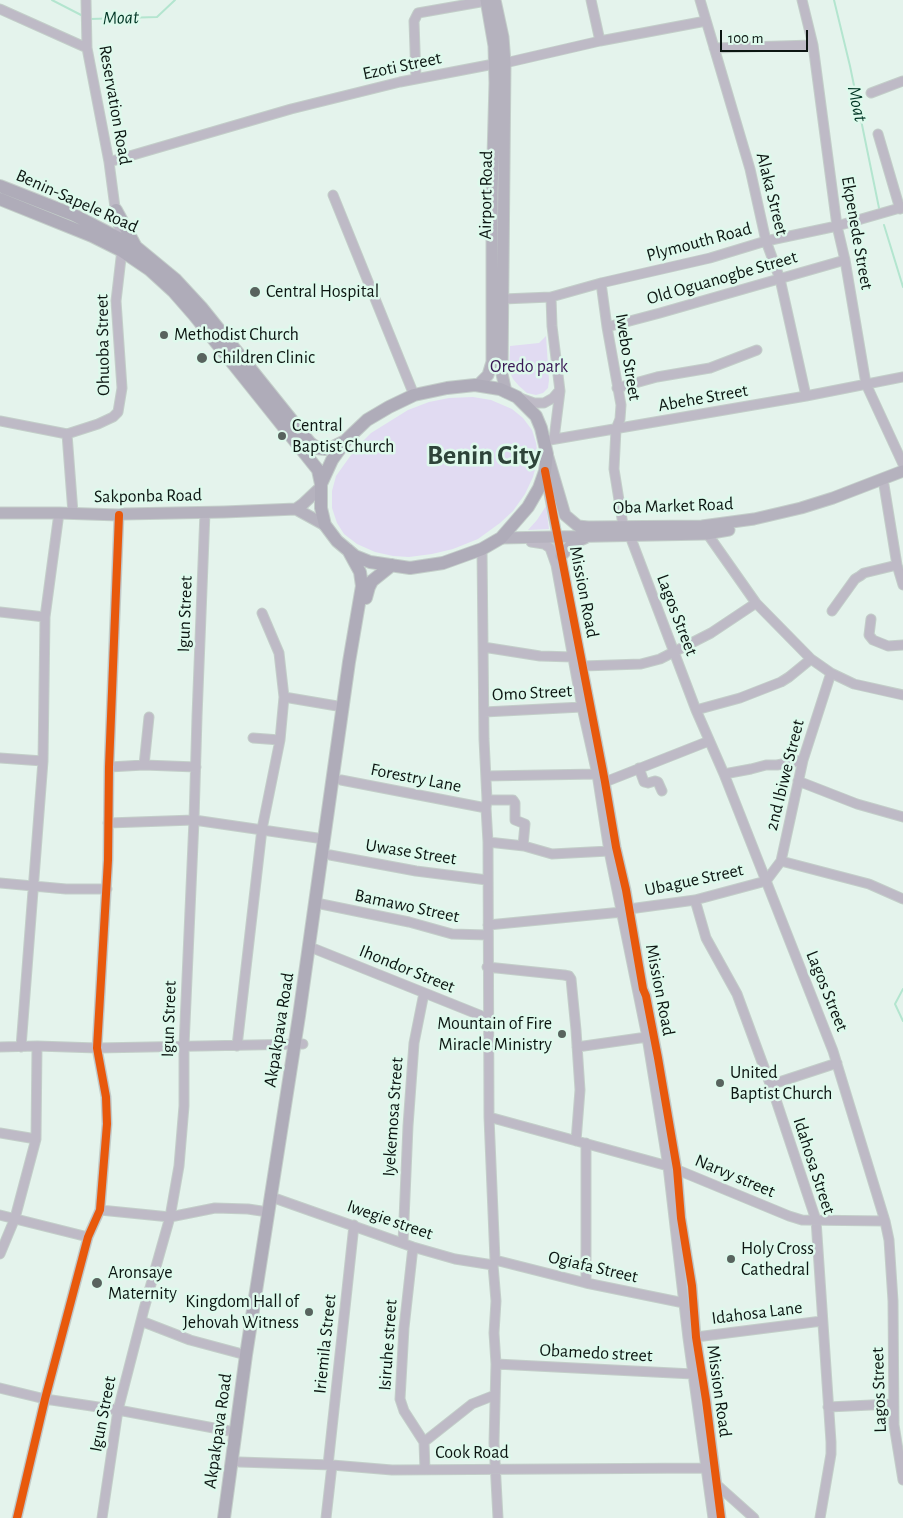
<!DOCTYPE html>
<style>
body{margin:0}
#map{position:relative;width:903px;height:1518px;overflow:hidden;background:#e4f3ec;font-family:"Alegreya Sans",sans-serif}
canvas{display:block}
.scale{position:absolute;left:720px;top:30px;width:88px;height:22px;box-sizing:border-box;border:2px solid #0c1612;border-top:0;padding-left:6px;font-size:15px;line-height:18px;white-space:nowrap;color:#0c1612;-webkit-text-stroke:4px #def9ec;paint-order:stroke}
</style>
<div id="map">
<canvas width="903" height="1518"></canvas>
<div class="scale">100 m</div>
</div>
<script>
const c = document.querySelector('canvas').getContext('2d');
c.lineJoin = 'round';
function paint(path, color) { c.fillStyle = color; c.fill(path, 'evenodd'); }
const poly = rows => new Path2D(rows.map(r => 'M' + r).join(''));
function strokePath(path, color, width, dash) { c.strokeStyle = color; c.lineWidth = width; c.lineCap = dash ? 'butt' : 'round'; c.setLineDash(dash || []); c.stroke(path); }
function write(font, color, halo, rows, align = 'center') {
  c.font = font + ' "Alegreya Sans",sans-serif'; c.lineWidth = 5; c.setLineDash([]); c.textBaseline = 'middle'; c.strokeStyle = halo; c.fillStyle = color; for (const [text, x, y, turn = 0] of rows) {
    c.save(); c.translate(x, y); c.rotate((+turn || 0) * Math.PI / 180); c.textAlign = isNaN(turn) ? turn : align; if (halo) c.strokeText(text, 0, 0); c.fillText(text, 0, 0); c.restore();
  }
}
const green = poly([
 [546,336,549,380,548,388,543,393,536,395,527,393,519,386,513,379,509,370,510,346,539,343],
 [473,397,491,400,512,409,523,418,532,430,536,443,538,458,533,477,525,494,513,511,500,523,478,539,453,549,432,554,409,557,393,556,375,552,357,544,344,534,337,523,332,508,332,491,336,476,356,448,371,433,408,410,429,402,449,398],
 [546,506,549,529,528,530,537,520]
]);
const stream = poly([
 [52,0,83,16],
 [834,0,850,66,879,208],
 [90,19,157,17,175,0],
 [884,225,903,287],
 [903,989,895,1004,903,1021]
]);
const minor = poly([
 [86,0,87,48,109,162,116,215],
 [591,0,600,41],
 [700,0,750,169,766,241,780,279,806,396],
 [802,0,813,45,837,226,845,260,866,384,903,464],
 [0,9,87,48],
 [714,48,813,45],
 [416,79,414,21,418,13,486,1],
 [871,93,903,81],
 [878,134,900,209],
 [109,162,291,109,400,82,494,64,505,63,600,41,706,21],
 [333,195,414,395],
 [601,283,607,327,621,405,620,419,616,429,614,469,623,525],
 [551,297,552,326,560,391,554,439],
 [503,299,551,297,601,283,710,258,766,241,837,226,903,207],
 [607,327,660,313,845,260],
 [617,388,657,377,710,368,757,350],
 [520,398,534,403,544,403,553,398,559,391],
 [0,421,67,434,98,424,113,417,118,412,122,388,116,301,123,241,116,218],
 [67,434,73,513],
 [544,441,806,396,903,377],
 [545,473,605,782,616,847,626,890,643,989,646,996,658,1058,677,1169,681,1218,692,1286,696,1337,706,1400,721,1518],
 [884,485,897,565,903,585],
 [704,529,756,603,811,659,831,673,854,684,903,695],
 [630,536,696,710,724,774,833,1051,885,1221,889,1240,893,1301,894,1425,903,1480],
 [531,542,544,544,550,548,556,565,582,707,597,774,609,851,647,1037,668,1166,688,1338,713,1518],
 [482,549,484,739,487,800,486,808,488,842,489,1117,495,1260,493,1265,496,1301,494,1333,496,1364,494,1443,498,1518],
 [832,611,855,579,860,576,864,573,897,565],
 [0,612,45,617],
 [871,619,869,635,873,640,888,646,903,645],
 [483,647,540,656,573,657],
 [583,666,641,664,660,659,711,633,756,603],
 [284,697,343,707],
 [696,710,740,698,781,682,789,677,811,659],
 [484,712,582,707],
 [253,738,280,740],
 [0,758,43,761],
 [144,765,149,717],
 [109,767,144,765,196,767],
 [639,768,644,782,648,783,655,781,658,782,662,791],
 [724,774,751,769,766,765,777,765,803,760],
 [486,776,597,774],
 [341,780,486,808],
 [798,781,857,804,903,817],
 [605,782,709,741],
 [487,800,513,800,515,803,515,820,525,824,523,846],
 [108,823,194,820,324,839],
 [488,842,524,846,552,854,609,851],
 [330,855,416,871,487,880],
 [781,861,869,884,903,899],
 [0,883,66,889,107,889],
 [695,900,706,938,737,994,776,1100,816,1220,831,1442,831,1454,820,1518],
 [321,904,409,922,452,934,487,935],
 [629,909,695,900,766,881,781,861,803,760,831,673],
 [488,925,622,912],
 [315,949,487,1018],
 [487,967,564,975,569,976,571,979,576,1030,580,1090,576,1141],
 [237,1046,262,829,280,740,284,697,279,653,262,613],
 [0,1047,37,1046,97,1048,303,1044],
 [21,1047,43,761,45,617,59,513],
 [577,1047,647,1037],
 [770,1085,837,1063],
 [489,1117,668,1166,789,1216,802,1220,885,1221],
 [0,1133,36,1139],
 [277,1199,413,1247,455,1259,493,1265],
 [100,1210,170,1217,215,1208,248,1209,268,1212],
 [0,1215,88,1237],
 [403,1243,408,1126,414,1043,424,993],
 [413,1247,404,1328,400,1399,404,1411,424,1442,425,1470],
 [0,1254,15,1218,36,1139,37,1046],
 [495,1260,586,1283,684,1303],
 [586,1283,586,1143],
 [141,1321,190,1340,246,1355],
 [696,1337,822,1321],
 [496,1364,693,1374],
 [0,1388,45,1399,118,1410,235,1432],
 [828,1407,893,1404],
 [424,1442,472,1404,495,1395],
 [239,1462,332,1465,392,1470,706,1468],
 [328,1465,354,1225],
 [716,1484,754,1518],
 [17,1518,45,1399,88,1237,100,1210,107,1124,106,1097,97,1048,108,860,109,767,119,515],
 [102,1518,118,1410,144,1309,170,1217,179,1166,184,1106,184,1046,194,820,197,717,205,512],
 [326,1518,332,1465]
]);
const major = poly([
 [495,0,503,37,505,63,502,374,506,392],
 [478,385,488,375,492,362,492,193,495,83,494,46,486,0],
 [548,457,565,515,578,526,588,527,702,526,754,519,801,508,833,498,903,471],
 [296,509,303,504,321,487],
 [0,513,59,513,119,515,124,514,224,512,296,509,325,525],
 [501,538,706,534,729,530],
 [561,556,573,543,585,538]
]);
const highway = poly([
 [0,186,74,215,136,247,176,280,201,307,310,443,317,448,325,449,333,447,345,441],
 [0,199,92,236,122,251,150,270,173,291,194,315,318,470,321,484],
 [116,210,136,247],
 [475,385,500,389,517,397,536,416,541,428,547,454,545,471,539,488,528,507,501,538,482,549,443,563,410,568,370,562,355,556,337,541,325,525,321,508,321,484,332,460,347,439,367,420,389,407,414,395,447,388,475,385],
 [366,598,369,587,372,581,392,565],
 [224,1518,246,1355,299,1016,349,662,362,586,360,572,348,550]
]);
const cycleway = poly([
 [545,471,605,782,616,847,626,890,643,989,646,996,658,1058,677,1169,681,1218,692,1286,696,1337,706,1400,721,1518],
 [17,1518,45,1399,88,1237,100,1210,107,1124,106,1097,97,1048,108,860,109,767,119,515]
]);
const markers = [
 [255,292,6,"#58635e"],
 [164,335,5,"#58635e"],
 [202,358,6,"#58635e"],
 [282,436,5,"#58635e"],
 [562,1034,5,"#58635e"],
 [720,1083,5,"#58635e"],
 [731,1259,5,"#58635e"],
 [97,1283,6,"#58635e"],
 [309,1312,5,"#58635e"]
];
const streetNames = [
 ["Ezoti Street",402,66,-12],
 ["Reservation Road",115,105,80],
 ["Alaka Street",772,194,76],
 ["Airport Road",486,195,-89],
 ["Benin-Sapele Road",77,201,24],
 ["Ekpenede Street",857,233,80],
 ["Plymouth Road",699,242,-15],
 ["Old Oguanogbe Street",722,278,-16],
 ["Ohuoba Street",103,345,-91],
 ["Iwebo Street",628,357,81],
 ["Abehe Street",703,398,-10],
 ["Sakponba Road",148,496,-1],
 ["Oba Market Road",673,506,-2],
 ["Mission Road",584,592,79],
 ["Igun Street",185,614,-88],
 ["Lagos Street",677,615,69],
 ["Omo Street",532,693,-3],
 ["2nd Ibiwe Street",785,775,-76],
 ["Forestry Lane",416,778,11],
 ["Uwase Street",411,852,9],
 ["Ubague Street",694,880,-12],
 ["Bamawo Street",407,906,12],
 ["Ihondor Street",407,969,22],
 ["Mission Road",660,990,79],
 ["Lagos Street",827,991,68],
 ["Igun Street",169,1019,-88],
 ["Akpakpava Road",279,1030,-81],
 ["Iyekemosa Street",393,1117,-86],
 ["Idahosa Street",814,1166,72],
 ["Narvy street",735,1176,23],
 ["Iwegie street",390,1220,19],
 ["Ogiafa Street",593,1267,13],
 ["Idahosa Lane",757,1313,-7],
 ["Iriemila Street",325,1344,-84],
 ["Isiruhe street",388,1345,-86],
 ["Obamedo street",596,1353,3],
 ["Lagos Street",879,1390,-92],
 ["Mission Road",719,1391,82],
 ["Igun Street",103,1414,-79],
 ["Akpakpava Road",218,1431,-82],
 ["Cook Road",472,1453]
];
const poiNames = [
 ["Central Hospital",266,292],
 ["Methodist Church",174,335],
 ["Children Clinic",213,358],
 ["Central",292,426],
 ["Baptist Church",292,447],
 ["Mountain of Fire",552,1024,"right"],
 ["Miracle Ministry",552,1045,"right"],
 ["United",730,1073],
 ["Baptist Church",730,1094],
 ["Holy Cross",741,1249],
 ["Cathedral",741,1270],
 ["Aronsaye",108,1273],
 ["Maternity",108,1294],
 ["Kingdom Hall of",299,1302,"right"],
 ["Jehovah Witness",299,1323,"right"]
];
const parkNames = [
 ["Oredo park",529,367]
];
const waterNames = [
 ["Moat",121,18,-2],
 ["Moat",857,104,78]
];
const townNames = [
 ["Benin City",484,456]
];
paint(green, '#e1dbf2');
strokePath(stream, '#b3e5cf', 2);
strokePath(minor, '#c3cec9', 11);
strokePath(major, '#c3cec9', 13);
strokePath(highway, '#c3cec9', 14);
strokePath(minor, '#bebac6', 9);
strokePath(major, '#b5b2be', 11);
strokePath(highway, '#afacb9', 12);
strokePath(cycleway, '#e8590c', 8);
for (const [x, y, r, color] of markers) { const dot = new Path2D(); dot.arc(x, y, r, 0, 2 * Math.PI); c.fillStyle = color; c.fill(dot); strokePath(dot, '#def9ec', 2); }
write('18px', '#0c1612', '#def9ec', streetNames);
write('18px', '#0c1612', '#def9ec', poiNames, 'left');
write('18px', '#391854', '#def9ec', parkNames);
write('italic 19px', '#003625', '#def9ec', waterNames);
write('bold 28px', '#2e443a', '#def9ec', townNames);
</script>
